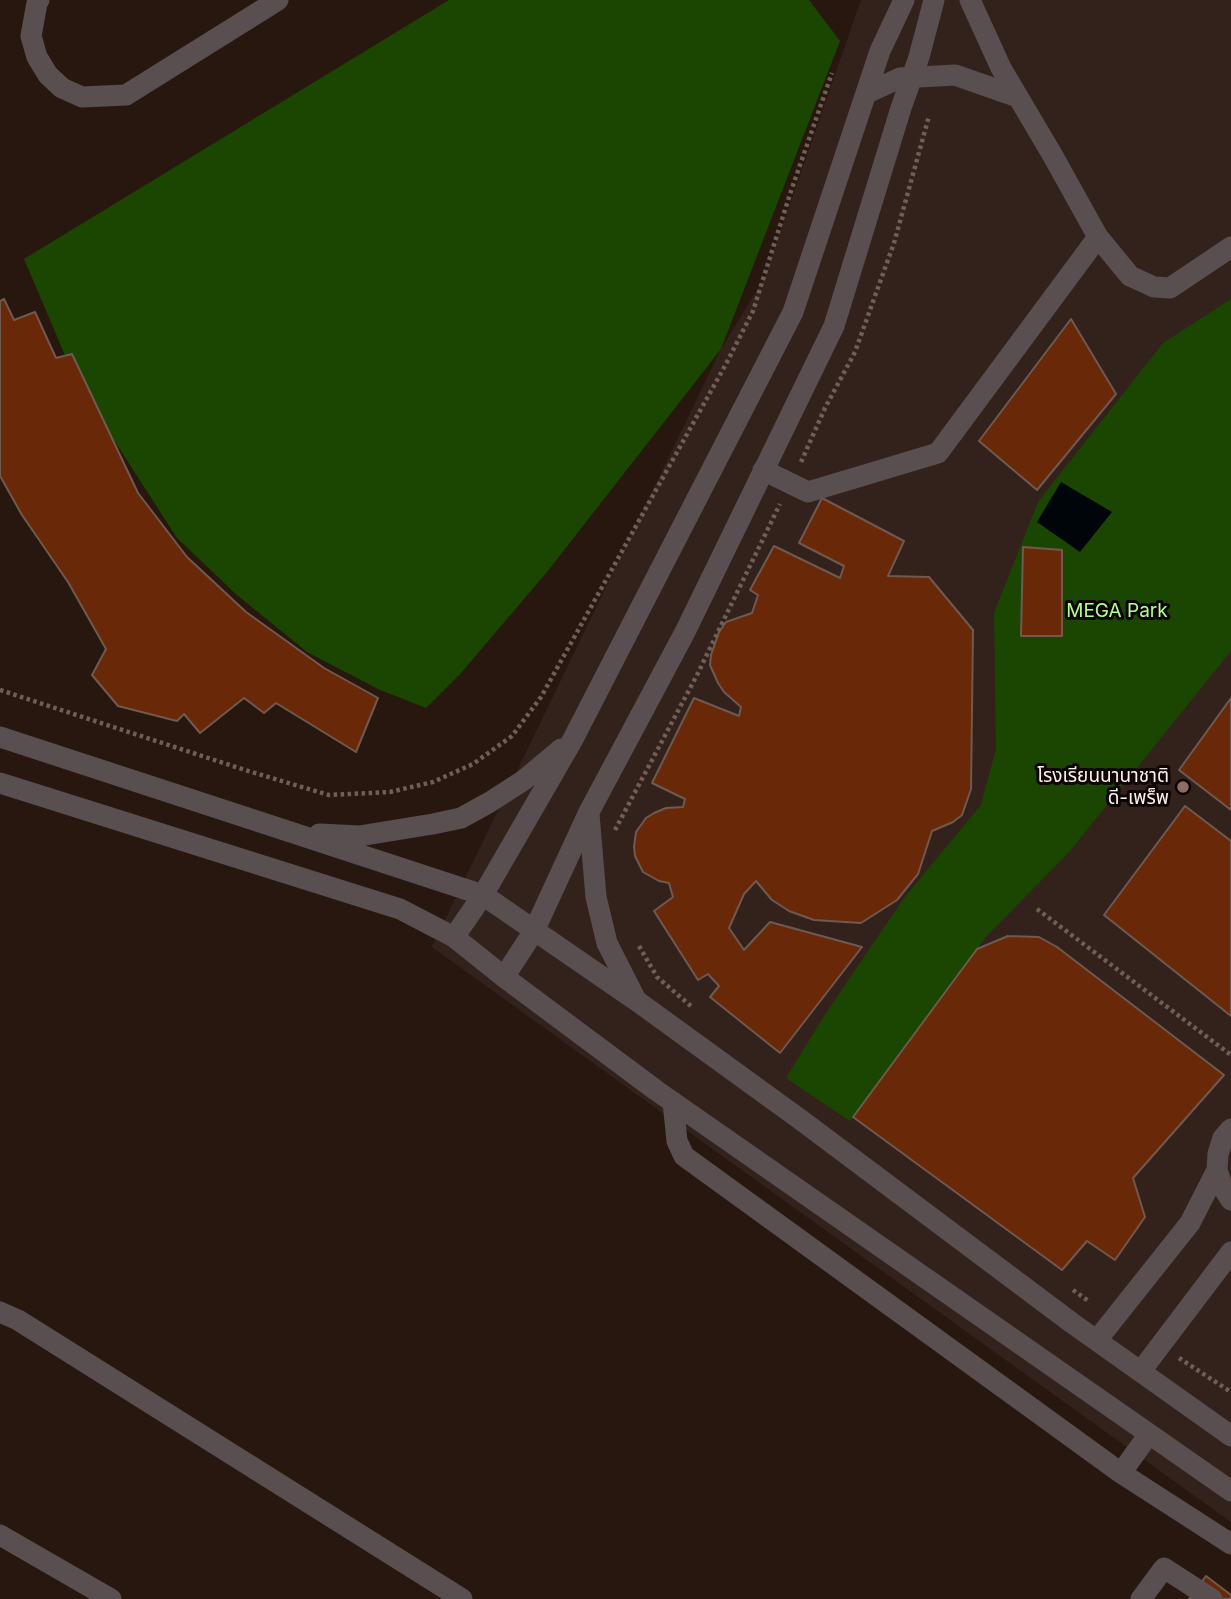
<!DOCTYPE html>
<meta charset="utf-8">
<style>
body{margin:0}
canvas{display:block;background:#28170f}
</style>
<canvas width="1231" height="1599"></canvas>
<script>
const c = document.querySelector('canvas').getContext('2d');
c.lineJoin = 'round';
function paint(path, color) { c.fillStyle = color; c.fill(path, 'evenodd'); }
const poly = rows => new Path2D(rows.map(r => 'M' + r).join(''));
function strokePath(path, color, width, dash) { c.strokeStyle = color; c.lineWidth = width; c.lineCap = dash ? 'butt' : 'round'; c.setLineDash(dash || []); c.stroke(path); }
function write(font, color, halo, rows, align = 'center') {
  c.font = font + ' Inter,"Noto Sans Thai",sans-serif'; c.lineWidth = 6; c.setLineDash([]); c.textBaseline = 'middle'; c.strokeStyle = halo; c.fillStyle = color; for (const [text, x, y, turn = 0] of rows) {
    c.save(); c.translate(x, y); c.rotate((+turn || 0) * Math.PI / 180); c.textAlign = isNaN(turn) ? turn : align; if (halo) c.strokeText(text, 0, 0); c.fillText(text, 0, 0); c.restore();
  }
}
const commercial = poly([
 [861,0,1231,0,1231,1522,432,947,721,349,764,279]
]);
const green = poly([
 [449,0,809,0,840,41,721,349,547,572,461,673,426,708,378,689,307,652,237,595,177,538,76,381,24,259],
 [1231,299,1231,651,1069,852,985,938,850,1121,786,1078,824,1016,904,898,981,805,996,749,994,613,1038,502,1163,343]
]);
const water = poly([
 [1061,482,1112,512,1080,552,1037,522]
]);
const building = poly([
 [4,299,14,320,35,312,56,358,72,354,138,493,187,557,246,612,324,668,378,698,356,752,276,703,264,713,244,698,200,733,184,714,177,721,118,706,92,675,106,649,68,582,22,515,0,476,0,301,4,299],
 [1071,319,1116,394,1037,490,979,441,1071,319],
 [822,498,904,541,888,576,929,577,973,630,971,789,962,815,953,822,932,831,918,874,897,900,861,923,814,920,789,911,772,900,756,881,744,894,729,928,744,950,770,922,862,947,780,1053,710,997,719,986,708,974,698,980,654,911,673,897,669,883,659,881,643,872,635,856,634,847,636,832,646,818,654,813,666,808,683,807,685,799,652,783,694,698,739,716,741,707,724,692,718,683,710,665,711,655,719,632,726,622,752,613,758,595,750,590,774,546,840,578,844,566,799,543,822,498],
 [1023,547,1062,550,1062,636,1021,636,1023,547],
 [1231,698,1231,810,1179,770,1231,698],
 [1185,806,1231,841,1231,1016,1104,915,1185,806],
 [1008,936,1039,937,1057,947,1224,1075,1133,1178,1145,1217,1115,1260,1087,1241,1062,1270,853,1117,977,949,1008,936],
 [1206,1576,1231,1595,1231,1599,1189,1599,1206,1576]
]);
const path = poly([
 [801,462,825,408,855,352,894,243,929,116],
 [0,690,245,770,329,795,390,792,433,782,473,764,512,736,541,697,726,364,753,311,791,191,832,73],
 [615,830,697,675,780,504],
 [1037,909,1231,1055],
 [639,946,657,977,692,1007],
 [1073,1290,1090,1302],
 [1179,1358,1231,1392]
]);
const minor = poly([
 [39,0,37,3,31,36,37,57,48,75,62,88,82,97,126,95,278,0],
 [970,0,1001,68,1053,156,1098,237,1130,276,1154,287,1170,288,1231,247],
 [867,93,900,78,955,75,1018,97],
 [763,470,808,492,938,453,1098,237],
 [0,737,483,895,637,1001,801,1120,1072,1323,1231,1436],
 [0,783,400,909,454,937,504,977,657,1091,1231,1491],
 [589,814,596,897,607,943,635,998],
 [319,834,359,836,433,824,461,818,490,802,524,780,561,749],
 [454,937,483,895,572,741,793,312,880,51,904,0],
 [504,977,534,931,589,812,685,632,834,326,901,108,919,57,934,0],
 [673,1102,677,1141,684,1156,1121,1473,1231,1544],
 [1231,1129,1223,1138,1218,1154,1217,1170,1222,1186,1231,1200],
 [0,1312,18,1320,462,1599],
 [1097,1340,1190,1223,1217,1170],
 [1141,1371,1231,1252],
 [1121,1473,1149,1434],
 [0,1535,111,1599],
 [1141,1599,1164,1568,1212,1599]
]);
const markers = [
 [1183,787,7,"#8d6e63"]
];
const parkNames = [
 ["MEGA Park",1117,611]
];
const poiNames = [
 ["โรงเรียนนานาชาติ",1169,776],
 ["ดี-เพร็พ",1169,798]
];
paint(commercial, '#33221c');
paint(green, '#1a4601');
paint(water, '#000509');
paint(building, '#692807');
strokePath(building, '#6f5950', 2);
strokePath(path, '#6f5f58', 4.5, [3.5, 3.5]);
strokePath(minor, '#594f51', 21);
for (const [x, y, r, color] of markers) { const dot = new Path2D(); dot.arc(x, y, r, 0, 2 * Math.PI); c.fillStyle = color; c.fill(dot); strokePath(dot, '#0c0503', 2.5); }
write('19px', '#b0fd92', '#0c0503', parkNames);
write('19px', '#fdf0eb', '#0c0503', poiNames, 'right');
</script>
